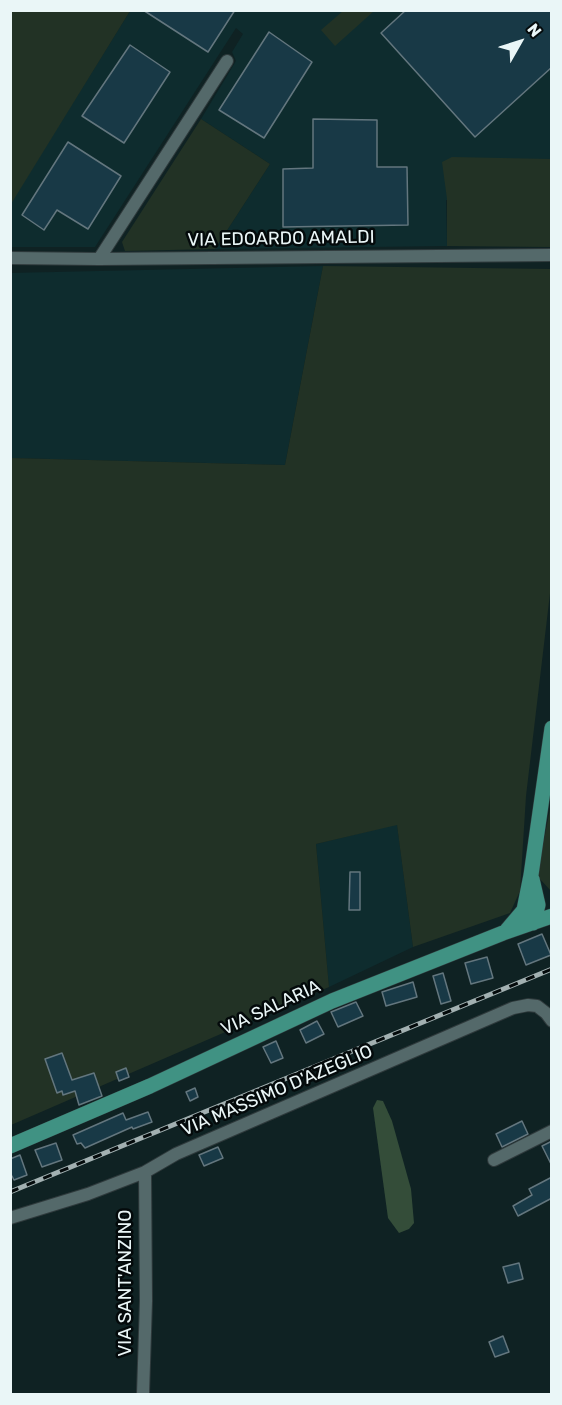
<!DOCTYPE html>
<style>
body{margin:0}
#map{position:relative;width:562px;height:1405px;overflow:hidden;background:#0f2223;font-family:Rubik,sans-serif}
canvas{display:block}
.frame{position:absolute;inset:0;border:12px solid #eaf6f7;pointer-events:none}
.north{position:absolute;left:490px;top:12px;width:60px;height:60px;-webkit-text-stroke:4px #040a0b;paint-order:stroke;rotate:51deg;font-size:16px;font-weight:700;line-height:24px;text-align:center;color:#eaf6f7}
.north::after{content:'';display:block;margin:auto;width:21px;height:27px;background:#eaf6f7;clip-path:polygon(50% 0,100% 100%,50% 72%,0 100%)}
</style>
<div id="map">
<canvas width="562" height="1405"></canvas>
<div class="frame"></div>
<div class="north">N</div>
</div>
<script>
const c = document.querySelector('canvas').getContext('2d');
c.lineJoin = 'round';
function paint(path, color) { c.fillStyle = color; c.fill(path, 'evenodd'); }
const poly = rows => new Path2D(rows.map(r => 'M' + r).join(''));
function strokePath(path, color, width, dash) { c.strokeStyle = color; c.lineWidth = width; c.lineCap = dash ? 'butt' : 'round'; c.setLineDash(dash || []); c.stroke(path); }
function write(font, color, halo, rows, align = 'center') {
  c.font = font + ' Rubik,sans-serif'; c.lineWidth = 5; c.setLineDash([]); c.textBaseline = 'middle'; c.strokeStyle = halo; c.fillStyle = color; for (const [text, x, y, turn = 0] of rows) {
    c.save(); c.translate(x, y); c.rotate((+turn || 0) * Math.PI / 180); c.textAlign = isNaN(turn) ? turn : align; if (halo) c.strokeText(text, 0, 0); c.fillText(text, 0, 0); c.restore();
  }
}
const built = poly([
 [130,11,551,11,551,202,446,200,447,246,215,249,270,164,201,119,236,61,232,52,243,34,236,28,95,247,11,247,10,204],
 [323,266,285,465,11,458,10,273],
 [397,824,413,947,329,987,316,844]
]);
const green = poly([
 [11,10,130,11,11,204,10,11],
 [343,11,374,11,335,46,321,30],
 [201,119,270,164,215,249,125,251,122,242],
 [452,157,551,159,551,247,447,246,447,199,442,162],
 [323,266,551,269,551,585,526,796,520,891,510,913,413,947,397,825,316,844,329,987,11,1125,11,458,285,465],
 [551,804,551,891,539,878,539,865]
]);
const forest = poly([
 [377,1100,383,1101,392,1121,411,1189,414,1223,409,1229,399,1233,388,1218,373,1108]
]);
const building = poly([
 [143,10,235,10,208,52,143,10],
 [406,10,552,10,552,67,475,137,381,33,406,10],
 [269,32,312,62,264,138,219,110,269,32],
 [130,45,170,72,124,143,82,116,130,45],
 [313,119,377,120,377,167,407,167,408,225,283,227,283,169,313,168,313,119],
 [68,142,121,176,88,229,57,210,44,230,22,215,68,142],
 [350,872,360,872,360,910,349,910,350,872],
 [542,934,551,955,526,965,518,944,542,934],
 [487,957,493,978,471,984,465,963,487,957],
 [443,973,451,1001,441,1004,433,976,443,973],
 [413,982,417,997,386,1006,382,992,413,982],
 [356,1002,363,1016,338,1027,331,1012,356,1002],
 [317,1021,324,1034,306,1043,300,1030,317,1021],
 [276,1041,283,1058,271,1063,263,1047,276,1041],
 [62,1053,72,1080,94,1073,102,1096,79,1105,75,1091,63,1095,62,1091,57,1093,45,1059,62,1053],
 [126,1068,129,1077,119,1081,116,1072,126,1068],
 [195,1088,198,1097,190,1101,186,1092,195,1088],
 [148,1112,152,1122,133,1129,132,1127,85,1148,81,1143,77,1144,73,1135,123,1113,126,1120,148,1112],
 [522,1121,528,1134,502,1147,496,1134,522,1121],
 [552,1141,552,1166,542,1146,552,1141],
 [56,1143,62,1160,42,1167,35,1150,56,1143],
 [218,1147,223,1158,204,1166,199,1155,218,1147],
 [20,1155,27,1175,14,1180,12,1176,10,1177,10,1159,20,1155],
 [552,1177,552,1198,518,1216,513,1206,532,1195,529,1189,552,1177],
 [519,1263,523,1279,508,1283,503,1267,519,1263],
 [503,1336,509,1352,495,1357,489,1342,503,1336]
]);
const minor = poly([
 [10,258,99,259,552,255],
 [99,259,227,61],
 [494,1160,552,1131],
 [10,1218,88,1194,145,1172,176,1154,513,1008,528,1005,537,1006,546,1013,552,1021],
 [143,1394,146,1301,145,1172]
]);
const major = poly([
 [532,879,538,905,533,923],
 [507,930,524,910,531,875,552,728],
 [10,1146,150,1086,332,1001,503,933,552,916]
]);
const rail = poly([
 [10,1192,552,969]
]);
const streetNames = [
 ["VIA EDOARDO AMALDI",281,239,-1],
 ["VIA SALARIA",271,1008,-25],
 ["VIA MASSIMO D'AZEGLIO",277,1091,-23],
 ["VIA SANT'ANZINO",126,1283,-90]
];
paint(built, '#0e2c2e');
paint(green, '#223225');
paint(forest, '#344d39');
paint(building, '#183946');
strokePath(building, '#63767e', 1.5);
strokePath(minor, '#2f3a3c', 14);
strokePath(major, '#2f3a3c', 16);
strokePath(minor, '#54696a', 12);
strokePath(major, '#409283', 15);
strokePath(rail, '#a2b0b1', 5);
strokePath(rail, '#040a0b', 3, [9]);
write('18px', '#eaf6f7', '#040a0b', streetNames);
</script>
